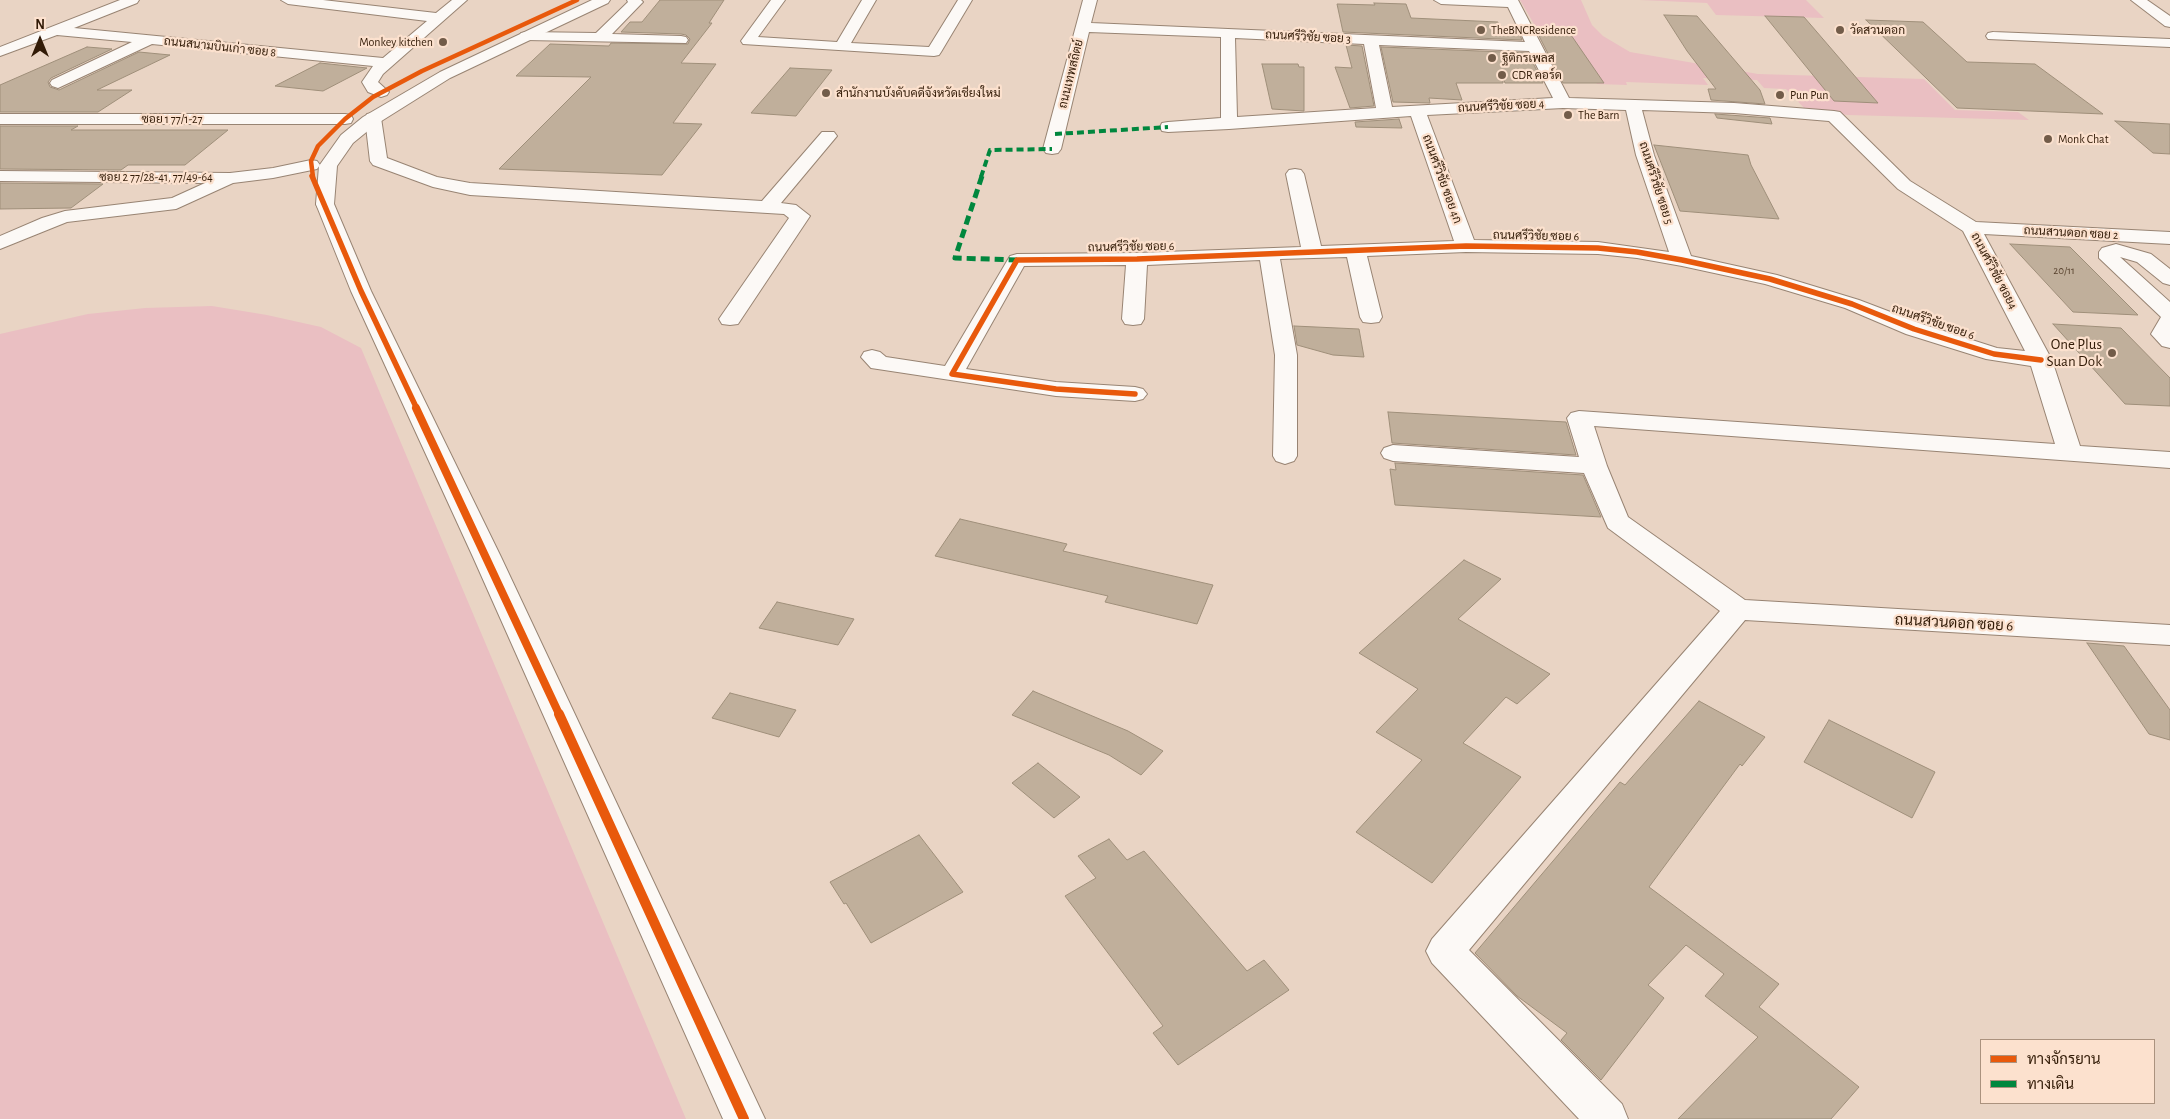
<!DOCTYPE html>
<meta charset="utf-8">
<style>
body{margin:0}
#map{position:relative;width:2170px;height:1119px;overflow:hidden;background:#e9d4c4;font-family:"Alegreya Sans",Sarabun,sans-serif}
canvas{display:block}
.legend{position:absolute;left:1980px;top:1039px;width:175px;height:65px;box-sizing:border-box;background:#fce1ce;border:1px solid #ab927e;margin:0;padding:6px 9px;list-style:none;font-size:15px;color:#321b07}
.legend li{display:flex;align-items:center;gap:10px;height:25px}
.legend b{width:25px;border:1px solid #ab927e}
.north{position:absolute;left:15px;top:15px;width:50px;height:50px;-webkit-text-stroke:4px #fce1ce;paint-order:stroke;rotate:0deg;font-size:14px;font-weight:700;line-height:20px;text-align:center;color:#321b07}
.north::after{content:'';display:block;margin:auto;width:18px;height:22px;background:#321b07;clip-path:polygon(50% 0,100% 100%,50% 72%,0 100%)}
</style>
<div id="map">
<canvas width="2170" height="1119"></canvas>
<ul class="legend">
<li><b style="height:6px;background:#e8590c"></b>ทางจักรยาน</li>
<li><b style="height:6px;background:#00873e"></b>ทางเดิน</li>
</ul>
<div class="north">N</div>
</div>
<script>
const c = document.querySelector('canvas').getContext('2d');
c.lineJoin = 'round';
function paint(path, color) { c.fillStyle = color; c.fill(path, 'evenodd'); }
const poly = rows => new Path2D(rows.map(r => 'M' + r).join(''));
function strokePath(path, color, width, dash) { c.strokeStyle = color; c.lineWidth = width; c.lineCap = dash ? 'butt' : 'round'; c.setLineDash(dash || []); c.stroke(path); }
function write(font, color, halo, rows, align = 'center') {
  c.font = font + ' "Alegreya Sans",Sarabun,sans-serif'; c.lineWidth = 4.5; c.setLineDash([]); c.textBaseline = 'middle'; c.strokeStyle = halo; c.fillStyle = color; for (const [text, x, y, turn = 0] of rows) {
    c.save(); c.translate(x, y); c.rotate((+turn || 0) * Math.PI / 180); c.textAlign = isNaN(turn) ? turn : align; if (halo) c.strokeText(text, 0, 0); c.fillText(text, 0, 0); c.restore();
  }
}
const green = poly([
 [1520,0,1581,0,1592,25,1603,36,1630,52,1758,74,1924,79,1955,110,2018,112,2029,120,1848,115,1807,111,1786,89,1764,88,1757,80,1703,78,1708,85,1626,82,1627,85,1597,84,1561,32,1538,31],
 [1640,0,1806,0,1824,18,1716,15,1707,3],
 [212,306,267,315,321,327,361,348,686,1119,0,1119,0,334,88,314,145,308]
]);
const building = poly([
 [660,0,724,0,709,23,712,23,681,63,716,64,673,123,702,124,662,175,499,169,591,77,516,76,550,44,609,46,611,43,688,44,690,39,686,35,681,34,621,32,630,22,642,22,660,0],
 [1374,3,1406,4,1411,18,1498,22,1499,33,1519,33,1522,40,1343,32,1337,4,1375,5,1374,3],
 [1664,15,1697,16,1760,90,1765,104,1711,100,1708,89,1716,89,1687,51,1664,15],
 [1765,16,1804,17,1878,103,1834,101,1765,16],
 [1866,20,1923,22,1967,62,2035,64,2103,114,1957,108,1866,20],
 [1538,34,1571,35,1604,83,1563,83,1538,34],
 [1346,45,1362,46,1374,106,1350,108,1335,67,1352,68,1346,45],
 [87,47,112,49,51,78,48,82,50,87,59,90,139,52,170,55,97,90,132,90,98,112,0,112,0,85,87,47],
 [1381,47,1528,53,1543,83,1505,83,1503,78,1503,83,1456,83,1462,100,1429,98,1430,103,1393,102,1381,47],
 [320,63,367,68,323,91,275,86,320,63],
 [1262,64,1298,64,1299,67,1304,67,1304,111,1272,109,1262,64],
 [790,68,832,70,796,116,751,113,790,68],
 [1715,114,1770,118,1772,124,1717,118,1715,114],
 [1399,119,1402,128,1356,127,1355,122,1399,119],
 [2115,121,2170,124,2170,154,2153,153,2115,121],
 [0,126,78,126,71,130,228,130,185,165,128,165,121,170,0,169,0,126],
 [1654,145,1748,155,1751,165,1779,219,1680,211,1654,145],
 [0,183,103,184,71,208,0,209,0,183],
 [2010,244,2070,247,2138,315,2073,312,2010,244],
 [2053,324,2121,328,2170,378,2170,406,2125,404,2053,324],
 [1294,326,1359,329,1364,357,1333,355,1297,345,1294,326],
 [1388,412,1566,422,1576,455,1392,443,1388,412],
 [1395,463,1583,475,1601,517,1395,505,1390,469,1396,470,1395,463],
 [960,519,1067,544,1063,551,1213,585,1197,624,1105,602,1108,596,935,556,960,519],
 [1464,560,1501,579,1458,619,1550,674,1517,704,1506,697,1463,743,1521,777,1432,883,1356,832,1422,760,1376,732,1418,689,1359,653,1464,560],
 [777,602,854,619,838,645,759,628,777,602],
 [2087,643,2124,646,2170,710,2170,740,2149,734,2087,643],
 [1033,691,1128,731,1163,751,1141,775,1109,755,1012,715,1033,691],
 [730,693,796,710,779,737,712,718,730,693],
 [1699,701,1765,737,1742,766,1740,764,1649,887,1779,984,1759,1007,1859,1087,1831,1119,1678,1119,1758,1037,1705,996,1724,974,1686,945,1648,985,1664,998,1601,1080,1561,1040,1567,1033,1517,996,1475,953,1620,782,1625,785,1699,701],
 [1829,720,1935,772,1912,818,1804,762,1829,720],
 [1038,763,1080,797,1054,818,1012,783,1038,763],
 [919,835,963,892,871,943,846,903,844,904,830,882,919,835],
 [1109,839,1127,860,1144,851,1247,971,1264,960,1289,990,1178,1065,1153,1033,1163,1026,1065,896,1096,878,1078,856,1109,839]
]);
const street = poly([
 [120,0,139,0,137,3,74,28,383,58,427,21,288,4,281,0,323,0,436,13,452,0,467,0,383,74,378,82,389,92,387,95,381,97,368,92,362,82,373,66,152,44,58,88,52,86,50,83,52,80,132,42,57,35,0,56,0,47,120,0],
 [627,0,641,0,643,2,612,34,681,36,686,37,688,40,686,43,526,40,521,39,519,36,521,33,526,32,596,33,628,2,627,0],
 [771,0,785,0,758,37,837,42,862,0,876,0,851,43,929,47,958,0,972,0,941,52,939,55,934,56,743,44,741,41,771,0],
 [1083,0,1097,0,1091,23,1525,42,1508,7,1441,4,1434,0,1518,0,1569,98,1734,103,1834,111,1840,112,1910,181,1976,222,2170,232,2170,244,1984,234,2052,360,2080,446,2170,452,2170,468,1594,426,1607,466,1628,517,1745,600,2170,625,2170,645,1745,620,1469,950,1622,1104,1628,1119,1579,1119,1432,963,1426,951,1432,939,1720,611,1608,528,1584,473,1393,461,1384,458,1381,453,1384,448,1393,445,1579,457,1567,418,1571,413,1579,411,2055,444,2031,366,1986,359,1906,334,1845,308,1765,284,1682,266,1637,258,1598,254,1466,252,1367,256,1382,317,1379,322,1371,323,1363,322,1360,317,1347,257,1280,259,1297,355,1297,456,1294,461,1285,464,1276,461,1273,456,1275,355,1260,260,1147,265,1144,319,1141,324,1133,325,1125,324,1122,319,1126,265,1024,266,966,369,1056,382,1135,387,1143,389,1147,394,1143,399,1135,401,1056,396,871,368,861,357,864,352,872,350,880,352,886,357,945,366,1010,256,1017,254,1137,253,1301,247,1286,174,1289,170,1295,169,1301,170,1304,174,1321,246,1454,241,1411,116,1229,129,1168,132,1162,131,1160,127,1162,123,1168,122,1221,118,1221,37,1089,32,1061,149,1058,153,1052,154,1046,153,1043,149,1083,0],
 [1235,38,1364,44,1376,108,1237,117,1235,38],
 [1379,45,1529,51,1553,98,1392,107,1379,45],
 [1563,108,1626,110,1636,155,1669,252,1598,242,1474,240,1427,115,1563,108],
 [1642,110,1734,113,1829,121,1898,189,1963,231,2025,351,1997,348,1922,324,1859,300,1777,275,1691,256,1654,155,1642,110],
 [2131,0,2147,0,2170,16,2170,27,2165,26,2131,0],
 [1993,32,2170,39,2170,47,1988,39,1986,36,1988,33,1993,32],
 [373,113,379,114,381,118,387,158,437,177,470,183,762,201,822,132,834,132,837,136,781,203,796,205,810,216,738,324,730,325,722,324,719,319,789,218,784,214,470,195,433,187,373,165,370,161,365,118,367,114,373,113],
 [0,114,345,114,351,115,353,119,351,123,345,124,0,124,0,114],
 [311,160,317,161,320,165,317,169,273,178,233,183,176,209,67,222,0,249,0,236,42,218,65,211,172,198,205,183,0,181,0,171,230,173,273,168,311,160],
 [325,198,332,200,334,204,371,291,501,557,765,1119,723,1119,473,557,351,291,316,204,318,200,325,198],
 [2116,244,2151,254,2170,269,2170,285,2163,283,2137,262,2120,257,2170,302,2170,348,2162,346,2151,334,2161,317,2099,258,2099,252,2102,248,2116,244]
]);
const secondary = poly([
 [592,0,610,0,608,3,450,78,375,125,353,143,337,166,334,204,332,208,325,210,318,208,316,204,319,166,341,135,363,117,440,72,592,0]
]);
const quietFar1 = poly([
 [1055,134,1168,127],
 [981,177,990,150,1052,149]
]);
const quiet = poly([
 [982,176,955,258,1017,260]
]);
const cyclewayFar3 = poly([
 [313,177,311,161,318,146,345,119,373,97,422,71,577,0]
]);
const cyclewayFar2 = poly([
 [312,176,361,291,417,409],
 [1135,394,1056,389,952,374,1017,260,1137,259,1466,246,1598,248,1637,252,1682,260,1770,279,1852,304,1914,329,1994,354,2041,360]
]);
const cyclewayFar1 = poly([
 [416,408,560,716]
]);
const cycleway = poly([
 [559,714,744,1119]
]);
const markers = [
 [1481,30,5,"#725c49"],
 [1840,30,5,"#725c49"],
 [443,42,5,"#725c49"],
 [1492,58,5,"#725c49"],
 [1502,75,5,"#725c49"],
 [826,93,5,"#725c49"],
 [1780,95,5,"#725c49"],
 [1568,115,5,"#725c49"],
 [2048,139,5,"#725c49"],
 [2112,353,5,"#725c49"]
];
const farNumbernames = [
 ["20/11",2064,271]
];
const farPoinames = [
 ["TheBNCResidence",1491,30],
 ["วัดสวนดอก",1850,30],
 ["Monkey kitchen",433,42,"right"],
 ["ฐิติกรเพลส",1502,58],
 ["CDR คอร์ด",1512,75],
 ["สำนักงานบังคับคดีจังหวัดเชียงใหม่",836,93],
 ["Pun Pun",1790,95],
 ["The Barn",1578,115],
 ["Monk Chat",2058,139]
];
const farStreetnames = [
 ["ถนนศรีวิชัย ซอย 3",1308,37,3],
 ["ถนนสนามบินเก่า ซอย 8",220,47,6],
 ["ถนนเทพสถิตย์",1071,74,-76],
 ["ถนนศรีวิชัย ซอย 4",1501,106,-3],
 ["ซอย 1 77/1-27",172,119],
 ["ซอย 2 77/28-41, 77/49-64",156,177],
 ["ถนนศรีวิชัย ซอย 4ก",1442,179,70],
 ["ถนนศรีวิชัย ซอย 5",1656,183,72],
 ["ถนนสวนดอก ซอย 2",2071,233,3],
 ["ถนนศรีวิชัย ซอย 6",1536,236,1],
 ["ถนนศรีวิชัย ซอย 6",1131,247,-1],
 ["ถนนศรีวิชัย ซอย4",1994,271,62],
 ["ถนนศรีวิชัย ซอย 6",1933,322,19]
];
const poiNames = [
 ["One Plus",2102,344],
 ["Suan Dok",2102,361]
];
const streetNames = [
 ["ถนนสวนดอก ซอย 6",1954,623,3]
];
paint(green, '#eabfc2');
paint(building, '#c0af9b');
strokePath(building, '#9f8f7a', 1);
strokePath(street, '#988473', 2);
strokePath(secondary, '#988473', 2);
paint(street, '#fcf9f6');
paint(secondary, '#fcf9f6');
strokePath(quietFar1, '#00873e', 4, [7, 4]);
strokePath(quiet, '#00873e', 5, [9, 5]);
strokePath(cyclewayFar3, '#e8590c', 4.5);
strokePath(cyclewayFar2, '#e8590c', 5.5);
strokePath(cyclewayFar1, '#e8590c', 8);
strokePath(cycleway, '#e8590c', 10);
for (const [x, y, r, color] of markers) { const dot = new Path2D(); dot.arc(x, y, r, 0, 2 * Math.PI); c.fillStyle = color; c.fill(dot); strokePath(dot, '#fce1ce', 2); }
write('11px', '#56402c', null, farNumbernames);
write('12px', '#321b07', '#fce1ce', farPoinames, 'left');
write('12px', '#321b07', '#fce1ce', farStreetnames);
write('15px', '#321b07', '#fce1ce', poiNames, 'right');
write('15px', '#321b07', '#fce1ce', streetNames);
</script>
